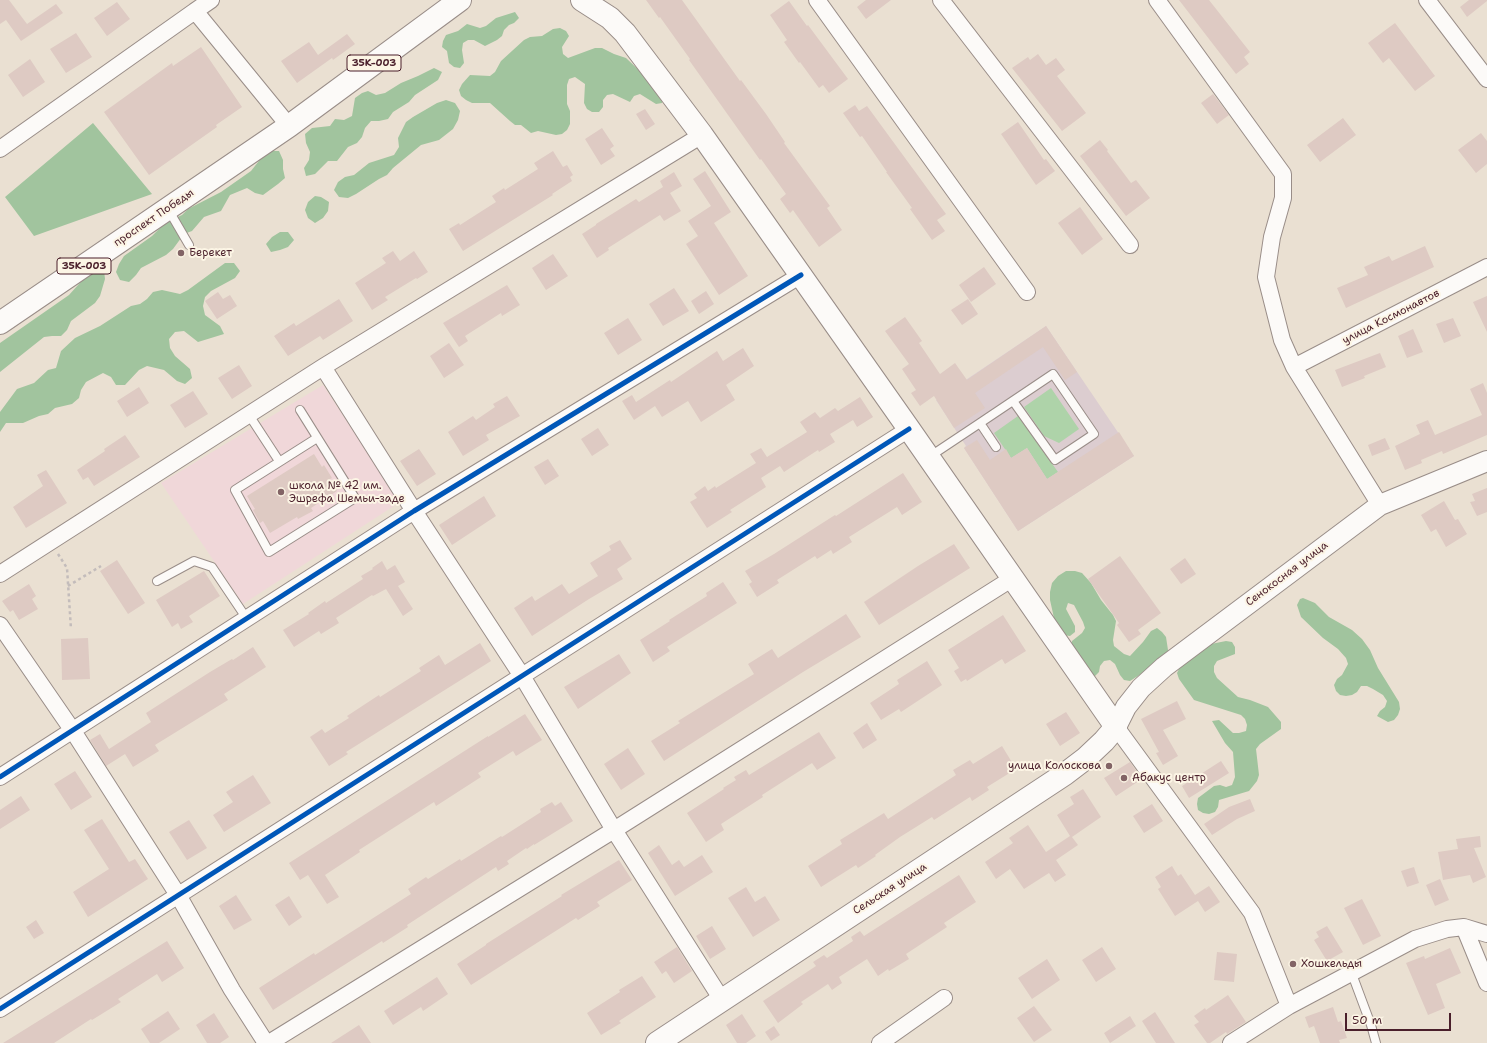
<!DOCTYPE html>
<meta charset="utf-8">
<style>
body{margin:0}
#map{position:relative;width:1487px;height:1043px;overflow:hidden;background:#eae0d2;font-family:"Shantell Sans",sans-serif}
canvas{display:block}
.scale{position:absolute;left:1345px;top:1013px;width:106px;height:18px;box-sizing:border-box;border:2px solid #4a1f2b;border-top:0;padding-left:5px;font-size:12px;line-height:14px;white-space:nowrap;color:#4a1f2b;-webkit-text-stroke:3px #fcf5e5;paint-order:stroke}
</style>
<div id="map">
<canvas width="1487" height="1043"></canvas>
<div class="scale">50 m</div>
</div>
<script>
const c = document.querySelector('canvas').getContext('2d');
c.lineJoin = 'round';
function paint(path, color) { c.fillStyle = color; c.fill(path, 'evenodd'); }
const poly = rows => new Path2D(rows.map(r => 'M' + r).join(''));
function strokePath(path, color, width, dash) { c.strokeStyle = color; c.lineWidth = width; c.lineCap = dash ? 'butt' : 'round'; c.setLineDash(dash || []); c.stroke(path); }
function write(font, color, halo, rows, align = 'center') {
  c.font = font + ' "Shantell Sans",sans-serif'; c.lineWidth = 4; c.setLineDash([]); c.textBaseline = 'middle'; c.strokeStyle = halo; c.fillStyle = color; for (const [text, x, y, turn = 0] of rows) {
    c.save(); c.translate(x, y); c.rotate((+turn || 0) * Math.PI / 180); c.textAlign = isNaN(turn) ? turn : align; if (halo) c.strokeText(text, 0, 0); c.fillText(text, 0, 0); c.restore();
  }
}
const built = poly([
 [323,385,400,502,243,604,161,483]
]);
const industrial = poly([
 [1046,326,1134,456,1018,531,964,448,966,446,936,400]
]);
const green = poly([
 [1051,388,1079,429,1059,443,1044,436,1024,407],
 [1018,416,1058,472,1047,479,1027,448,1011,458,994,433]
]);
const forest = poly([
 [515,12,519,18,514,23,509,25,504,30,502,36,497,40,485,46,474,40,468,40,463,43,462,50,464,63,460,68,454,67,449,63,447,51,442,47,443,41,446,35,458,31,467,24,480,28,486,26,496,18],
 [560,28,566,31,569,36,562,47,563,54,568,58,595,48,602,48,614,54,626,58,645,76,662,97,662,103,656,104,640,94,634,96,630,102,613,94,607,95,603,100,603,107,599,112,592,112,587,109,584,103,585,84,575,77,569,79,567,85,567,104,570,111,570,124,567,130,562,134,556,135,538,131,531,133,521,125,515,125,510,121,490,103,472,103,466,100,461,96,459,90,462,84,470,75,490,76,495,72,501,61,524,40,530,37,542,36,553,29],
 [434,68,442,72,438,80,415,95,409,102,393,112,388,119,379,121,371,121,365,128,362,137,357,143,348,147,337,161,328,161,315,174,306,176,304,168,309,160,310,152,306,143,305,134,312,128,330,126,335,119,344,120,352,116,355,98,362,93,368,91,376,95,385,93,401,83,418,76],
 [446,100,455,103,460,111,458,120,453,129,439,140,421,145,393,168,387,175,379,179,356,194,348,198,339,197,334,190,338,182,345,177,354,175,369,163,394,155,399,147,398,138,406,122,413,117,437,103],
 [93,123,152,194,34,236,5,197],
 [270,151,279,151,283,160,283,169,285,178,278,184,263,195,255,193,247,188,230,195,221,211,204,217,192,231,184,234,173,249,166,255,141,268,136,275,129,282,120,280,116,272,119,264,124,256,152,236,165,223,182,215,188,209,221,192,251,171,262,157],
 [315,196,321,197,329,202,328,211,323,218,315,223,308,218,305,210,308,202],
 [280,232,288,232,294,240,288,247,280,250,271,252,266,244,272,237],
 [225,263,234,263,240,271,235,278,211,291,205,297,203,306,205,315,220,326,224,334,198,342,184,331,175,332,169,339,170,348,175,356,190,369,192,378,185,384,177,381,164,370,147,366,139,370,125,385,116,385,111,377,103,373,86,382,81,390,79,398,72,404,55,408,48,414,39,416,23,423,6,423,0,432,0,412,17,389,34,383,48,370,56,368,61,351,75,338,100,326,131,306,140,304,147,299,153,292,162,290,180,294,188,290],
 [96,270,104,270,105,279,100,296,95,303,71,321,67,330,61,336,52,336,44,337,0,372,0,343,69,295,87,275],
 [1066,571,1075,571,1082,573,1091,583,1101,600,1113,615,1116,621,1113,640,1114,646,1124,654,1130,656,1143,642,1151,631,1157,628,1162,632,1166,637,1168,650,1170,657,1147,674,1141,674,1130,681,1124,680,1120,675,1115,664,1110,660,1104,661,1100,666,1099,672,1094,677,1072,647,1072,641,1082,633,1085,628,1083,622,1074,605,1068,603,1066,609,1075,626,1075,632,1070,636,1063,635,1054,618,1050,600,1050,592,1052,583,1058,576],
 [1303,598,1315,603,1329,617,1352,630,1362,639,1370,650,1378,668,1399,702,1400,709,1398,715,1394,720,1388,722,1377,716,1380,711,1385,707,1387,701,1383,695,1373,689,1367,686,1361,686,1357,692,1352,695,1346,696,1340,695,1336,691,1334,685,1337,679,1342,675,1348,664,1346,658,1338,649,1323,638,1301,617,1297,605,1300,599],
 [1226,641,1232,642,1235,647,1235,654,1217,661,1214,666,1214,672,1217,678,1238,697,1250,700,1268,707,1281,722,1281,729,1260,744,1256,749,1259,775,1257,781,1249,791,1219,800,1218,807,1215,812,1209,814,1203,813,1198,810,1197,804,1198,798,1214,786,1220,785,1226,787,1232,785,1235,777,1233,752,1225,743,1212,721,1219,720,1233,733,1239,733,1246,731,1247,725,1245,719,1241,715,1194,700,1179,679,1177,673,1180,667,1211,644]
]);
const building = poly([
 [0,0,9,0,27,24,56,4,63,13,21,41,6,20,0,24],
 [646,0,682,0,740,81,741,80,766,114,785,142,784,143,830,206,827,208,842,230,819,247,793,210,790,213,780,199,786,194,761,159,760,160,689,60,690,59,660,17,659,18],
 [866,0,891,0,866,19,857,7],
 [1179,0,1209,0,1250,52,1244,57,1249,64,1236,74],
 [1469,0,1487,0,1487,1,1467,17,1460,7],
 [789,1,807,26,808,25,848,79,829,93,823,85,819,88,800,62,799,63,784,42,787,40,770,15],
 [117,2,130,19,107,36,94,18],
 [1395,23,1435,76,1415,91,1389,58,1383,63,1368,43],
 [76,33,92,57,66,73,50,49],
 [347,34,355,44,333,60,332,58,297,83,281,61,309,42,318,55],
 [201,47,242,107,216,125,217,127,149,175,104,112,172,63,173,66],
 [1038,54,1046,65,1056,58,1065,70,1057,76,1086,113,1062,131,1012,68,1028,57,1030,60],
 [30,59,45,82,23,97,8,75],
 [1213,94,1229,115,1217,124,1201,103],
 [855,105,859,111,867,106,946,214,937,220,945,231,932,240,910,209,912,208,886,172,887,172,862,136,860,137,843,113],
 [645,109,655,124,646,130,636,114],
 [1343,118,1356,135,1320,162,1307,145],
 [1018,122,1044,160,1046,159,1055,171,1036,185,1001,134],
 [602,128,614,146,610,149,615,156,601,165,585,139],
 [1481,133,1487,141,1487,164,1476,173,1458,150],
 [1100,140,1108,150,1107,151,1131,183,1136,180,1150,198,1126,216,1080,156],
 [553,151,563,167,567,165,573,175,570,177,572,181,552,194,553,195,463,251,449,229,459,223,460,225,496,202,492,196,504,188,505,190,538,169,534,163],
 [705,171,731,212,714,223,748,276,719,295,686,244,698,236,688,221,711,206,693,179],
 [674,172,682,186,670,193,681,211,664,221,660,215,608,248,609,250,597,258,582,234,596,225,596,224,636,199,639,202,663,187,660,181],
 [1080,207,1103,239,1082,255,1058,223],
 [1425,246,1434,267,1346,308,1337,288,1368,275,1364,267,1389,256,1392,261],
 [393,251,400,261,414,251,428,272,417,279,416,278,385,297,388,300,372,310,355,283,386,263,382,258],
 [553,254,568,276,546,290,532,268],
 [984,267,996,284,971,302,959,285],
 [507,285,520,305,502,316,501,313,465,336,468,341,459,347,443,323],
 [674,288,689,311,663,326,649,304],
 [706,291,714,304,699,314,691,301],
 [218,292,223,299,230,295,237,306,217,319,205,301],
 [1487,296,1487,332,1473,302],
 [339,299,353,321,323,340,320,336,288,356,274,336,294,323,296,326],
 [968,299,978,314,962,325,951,310],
 [905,317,922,341,919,343,940,374,955,363,967,380,1046,326,1077,372,1065,380,1043,347,975,393,985,408,954,428,934,396,920,406,911,393,916,390,902,369,909,364,885,331],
 [628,318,642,340,618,355,604,333],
 [1453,318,1461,336,1444,343,1436,324],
 [1413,329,1423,352,1407,358,1398,336],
 [449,343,464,365,444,378,430,356],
 [743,348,754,366,726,385,735,400,701,422,688,401,662,417,655,406,634,420,622,401,632,395,636,402,670,380,671,382,717,351,723,361],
 [1380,353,1386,367,1364,376,1365,378,1342,387,1335,370],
 [239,365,252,386,232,399,218,378],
 [1483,383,1487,393,1487,435,1443,454,1442,451,1421,460,1422,463,1405,470,1395,446,1420,434,1416,425,1428,420,1435,435,1482,415,1470,389],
 [139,387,149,403,127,417,117,401],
 [193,391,208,414,185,428,170,405],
 [507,396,520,416,486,435,489,440,463,456,448,432,473,416,476,420,495,407,493,404],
 [860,397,873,417,857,427,853,420,830,434,835,442,819,452,818,450,784,472,780,466,761,478,766,487,730,510,732,512,707,528,690,502,697,498,694,494,705,486,708,491,715,486,716,488,756,463,750,454,761,448,767,457,807,432,800,422,815,412,820,418,835,408,838,411],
 [598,428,609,445,592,456,581,439],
 [1119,432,1134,456,1018,531,964,448,977,440,990,460,1006,449,1011,458,1027,448,1047,479],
 [125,435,140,457,94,486,88,477,83,480,77,470,105,451,104,449],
 [1385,438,1390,449,1372,456,1368,445],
 [419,449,436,474,417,486,400,461],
 [314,454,322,467,324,465,332,478,330,479,337,491,311,508,313,511,298,519,297,517,270,533,263,521,260,523,253,510,255,509,247,496],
 [548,459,559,476,545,485,534,467],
 [46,470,67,503,26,528,13,507,43,486,37,475],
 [903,473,922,502,902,515,897,507,849,537,852,542,833,554,831,550,817,559,815,556,777,580,779,583,757,597,749,584,752,582,745,571,774,554,835,515,836,516],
 [1487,488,1487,512,1477,516,1470,502,1475,501,1472,494],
 [484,496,496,516,452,545,439,525],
 [1444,501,1455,520,1458,519,1467,534,1446,547,1436,529,1431,532,1421,515],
 [620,540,632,559,617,569,623,579,589,599,532,636,514,608,532,596,535,601,562,584,569,594,598,576,590,563,611,550,609,546],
 [954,544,970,568,879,625,864,602,918,566],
 [1120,556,1161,613,1138,630,1141,634,1129,642,1117,625,1119,623,1088,579],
 [1185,558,1196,574,1181,584,1170,569],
 [117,560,145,603,128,614,100,571],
 [382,561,387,570,395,565,405,582,398,586,413,609,403,616,386,589,373,596,372,595,336,618,339,623,321,634,319,631,294,647,283,630,309,614,308,613,325,601,326,603,363,579,361,576,373,569,372,568],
 [204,571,220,596,189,616,193,622,181,629,178,623,172,627,156,600],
 [723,582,737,603,667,647,670,651,653,662,640,640,670,621,669,620,707,596,706,593],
 [29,584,36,596,32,599,38,609,19,620,13,610,10,612,2,601],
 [846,614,861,637,803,672,664,761,651,741,680,723,678,721,754,674,748,664,772,649,778,658],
 [1003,615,1026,651,1005,664,1002,659,967,681,966,679,961,682,954,671,959,668,948,650],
 [88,638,90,679,62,680,61,639],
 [480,643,491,661,346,752,348,754,329,766,310,737,322,729,325,733,349,718,347,716,379,695,380,697,421,671,419,668,439,655,445,665],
 [253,647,266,667,224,694,228,700,155,745,159,751,133,767,125,754,106,766,90,740,100,734,109,749,151,722,146,713,210,672,232,659,233,660],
 [619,654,631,673,578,709,564,687],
 [927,661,942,685,901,712,899,709,881,720,870,703,899,684,897,680],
 [1177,701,1186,719,1163,730,1178,756,1163,765,1156,753,1159,752,1141,719],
 [1066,712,1080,733,1060,746,1046,724],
 [525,714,542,740,516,756,513,751,478,773,481,777,436,806,434,802,359,850,360,852,325,875,339,897,327,904,308,875,300,880,289,863,488,736,488,737],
 [867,723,877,740,863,749,853,733],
 [819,732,836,758,817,770,812,763,762,795,763,797,721,824,724,830,706,842,687,813,724,789,723,788,736,780,734,777,746,770,749,775],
 [1002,746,1016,769,987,787,989,790,972,801,970,797,934,820,932,817,900,837,875,855,876,856,858,868,856,865,821,887,808,866,842,844,840,840,884,813,888,819,956,775,953,770,970,760,973,764],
 [628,748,645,774,621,790,604,764],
 [1221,761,1229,773,1189,798,1182,786],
 [1130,762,1142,779,1116,796,1104,778],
 [75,771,92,797,71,810,54,784],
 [253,775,271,803,224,832,213,815,233,802,226,792],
 [1083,789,1101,817,1072,837,1078,845,1056,860,1066,875,1055,882,1049,873,1024,889,1010,869,996,879,985,862,1013,843,1009,838,1028,825,1046,852,1070,836,1057,815,1074,804,1070,797],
 [21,796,30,810,0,829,0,810],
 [1250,799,1255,811,1237,819,1212,835,1204,824,1229,807],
 [552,802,555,806,561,802,573,821,534,845,534,844,527,849,526,848,507,861,509,864,498,871,496,867,407,925,408,927,383,943,382,941,273,1010,259,988,314,953,315,955,411,894,408,889,426,877,428,879,460,859,461,861,501,836,502,837,541,812,540,809],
 [1152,804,1163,821,1144,833,1133,816],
 [102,819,129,862,135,859,148,879,88,917,73,892,109,869,84,830],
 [189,820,207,848,187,860,169,832],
 [1480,836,1481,847,1474,848,1486,877,1473,883,1470,875,1443,880,1438,852,1458,849,1456,839],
 [659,845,672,865,679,860,684,867,702,855,713,872,675,896,648,853],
 [619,860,632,880,597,902,600,906,578,920,576,918,471,985,457,964,486,945,486,944,562,896,561,895],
 [1172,866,1178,876,1181,874,1195,895,1209,886,1220,902,1205,912,1198,901,1175,916,1158,889,1161,887,1155,877],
 [1414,867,1419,883,1407,887,1401,871],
 [959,875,976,902,944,923,947,927,906,954,909,959,889,971,888,969,878,976,867,959,839,977,842,983,832,990,828,984,801,1002,803,1004,778,1023,763,1001,816,966,813,962,824,955,827,958,853,941,851,937,860,931,864,936],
 [1440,879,1449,900,1435,906,1426,885],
 [746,887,755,902,765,896,780,920,753,937,728,898],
 [236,895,252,920,234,930,219,906],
 [289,896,302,917,289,926,275,905],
 [1362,899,1381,936,1363,945,1344,908],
 [36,920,44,933,34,939,26,927],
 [712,926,726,949,710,959,696,936],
 [1327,926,1343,952,1327,961,1314,940,1319,937,1316,932],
 [167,941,184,968,162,982,157,974,118,999,121,1002,92,1020,91,1019,54,1043,3,1043],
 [677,947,692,971,674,983,666,971,662,974,654,962],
 [1102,947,1116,969,1096,982,1082,960],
 [1450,948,1461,973,1436,984,1445,1008,1428,1015,1406,963,1424,956,1425,959],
 [1217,952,1237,954,1234,982,1214,980],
 [1047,959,1060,980,1032,999,1018,978],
 [642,976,656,997,619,1021,621,1023,601,1035,587,1013,620,992,619,990],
 [437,977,448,994,423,1011,421,1007,393,1025,384,1011],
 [1228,995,1246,1022,1227,1034,1226,1032,1210,1043,1207,1043,1194,1025,1199,1022,1194,1016,1205,1008,1206,1010],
 [1034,1006,1052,1030,1034,1042,1017,1018],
 [1333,1007,1338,1022,1341,1021,1347,1038,1339,1040,1340,1043,1320,1043,1314,1026,1309,1028,1305,1017],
 [168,1011,180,1029,159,1043,150,1043,141,1029],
 [1155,1012,1175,1043,1156,1043,1142,1021],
 [214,1013,229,1037,220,1043,207,1043,196,1025],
 [742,1014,756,1036,746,1043,737,1043,726,1025],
 [1130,1016,1136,1026,1110,1043,1104,1033],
 [359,1025,371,1043,331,1043],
 [774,1026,780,1035,771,1041,765,1032]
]);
const path = poly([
 [58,554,67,568,71,629],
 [68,586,101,566]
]);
const service = poly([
 [168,209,189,245],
 [300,410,355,498,269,552,235,490,317,438],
 [249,415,279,461],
 [980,423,996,447],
 [929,457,980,423,1053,374,1094,434,1055,460,1013,401],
 [157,581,194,561,212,567,247,619],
 [1352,974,1371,1025,1376,1043]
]);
const minor = poly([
 [817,0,1027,292],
 [941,0,1130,245],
 [1157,0,1283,174,1283,198,1272,237,1266,277,1282,340,1294,367,1380,505],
 [1427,0,1487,79],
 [195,11,211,0],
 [0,149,195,11,289,126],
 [323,367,414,511,522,676,614,830,722,1000],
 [1294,367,1487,267],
 [0,574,323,367,702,135],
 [0,625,73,731,178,895,232,990,266,1043],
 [1116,727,1252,913,1289,1006],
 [0,777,414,511,801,275],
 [1464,927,1487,983],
 [0,1009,909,429],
 [269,1043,614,830,1013,578],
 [880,1043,944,998],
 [1231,1043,1289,1006,1415,939,1447,929,1464,927,1487,934]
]);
const tertiary = poly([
 [1116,727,1126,707,1141,688,1164,667,1380,505,1487,461]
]);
const secondary = poly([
 [582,0,610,18,625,33,702,135,909,429,1116,727,1104,741,1086,758,1065,774,657,1043]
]);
const primary = poly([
 [0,323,289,126,460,0]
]);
const cycleway = poly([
 [0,777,414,511,801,275],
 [0,1009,909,429]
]);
const markers = [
 [181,253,4,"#826365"],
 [281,492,4,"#826365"],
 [1109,766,4,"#826365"],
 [1124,778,4,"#826365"],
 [1293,964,4,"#826365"]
];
const shields = [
 [374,63,54],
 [84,266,54]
];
const shieldNames = [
 ["35К-003",374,63],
 ["35К-003",84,266]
];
const streetNames = [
 ["проспект Победы",154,218,-34],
 ["улица Космонавтов",1391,317,-27],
 ["Сенокосная улица",1287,574,-37],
 ["Сельская улица",890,889,-33]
];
const poiNames = [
 ["Берекет",189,253],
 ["школа № 42 им.",289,486],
 ["Эшрефа Шемьи-заде",289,499],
 ["улица Колоскова",1101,766,"right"],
 ["Абакус центр",1132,778],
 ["Хошкельды",1301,964]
];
paint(built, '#f0d7d9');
paint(industrial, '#dccdd0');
paint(green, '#aed3a9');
paint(forest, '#a1c49e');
paint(building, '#decac3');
strokePath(service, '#998d88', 10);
strokePath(minor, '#998d88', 18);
strokePath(tertiary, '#998d88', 22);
strokePath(secondary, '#998d88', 24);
strokePath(primary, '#998d88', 24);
strokePath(path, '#c3bcbb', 2.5, [3, 3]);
strokePath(service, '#fcfaf8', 8);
strokePath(minor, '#fcfaf8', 16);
strokePath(tertiary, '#fcfaf8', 20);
strokePath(secondary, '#fcfaf8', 22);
strokePath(primary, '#fcfaf8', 22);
strokePath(cycleway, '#0057b8', 5);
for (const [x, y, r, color] of markers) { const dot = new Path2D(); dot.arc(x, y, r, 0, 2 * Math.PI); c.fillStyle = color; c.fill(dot); strokePath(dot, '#fcf5e5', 1.5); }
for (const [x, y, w] of shields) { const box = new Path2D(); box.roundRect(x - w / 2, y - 8, w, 16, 3); c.fillStyle = '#fcf5e5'; c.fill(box); strokePath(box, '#4a1f2b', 1); }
write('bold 10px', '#4a1f2b', null, shieldNames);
write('11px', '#4a1f2b', '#fcf5e5', streetNames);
write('11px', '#4a1f2b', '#fcf5e5', poiNames, 'left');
</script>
